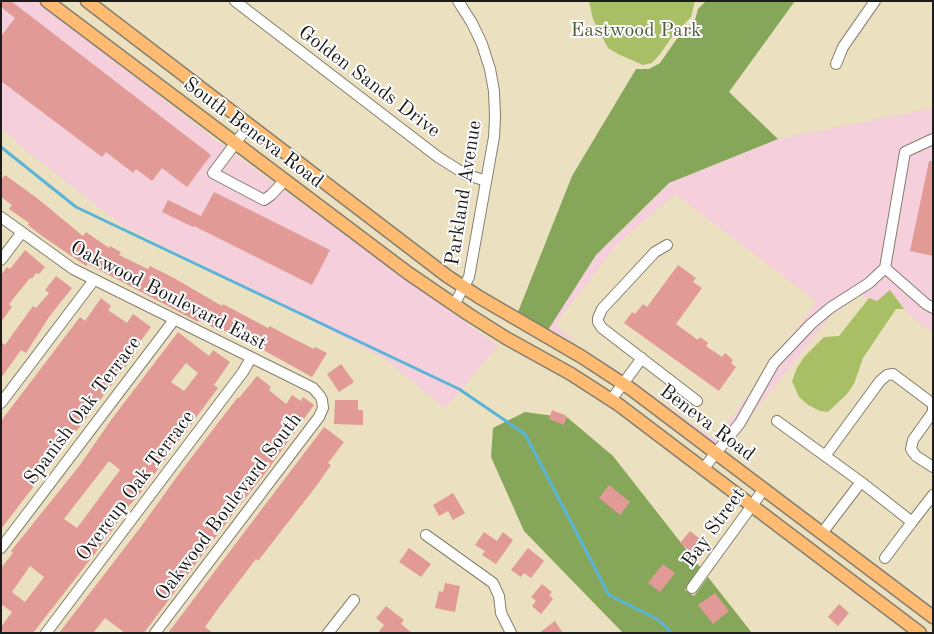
<!DOCTYPE html>
<style>
body{margin:0}
#map{position:relative;width:934px;height:634px;overflow:hidden;background:#ebe1c0;font-family:"Old Standard TT",serif}
canvas{display:block}
.frame{position:absolute;inset:0;border:2px solid #1c1c1c;pointer-events:none}
</style>
<div id="map">
<canvas width="934" height="634"></canvas>
<div class="frame"></div>
</div>
<script>
const c = document.querySelector('canvas').getContext('2d');
c.lineJoin = 'round';
function paint(path, color) { c.fillStyle = color; c.fill(path, 'evenodd'); }
const poly = rows => new Path2D(rows.map(r => 'M' + r).join(''));
function strokePath(path, color, width, dash) { c.strokeStyle = color; c.lineWidth = width; c.lineCap = dash ? 'butt' : 'round'; c.setLineDash(dash || []); c.stroke(path); }
function write(font, color, halo, rows, align = 'center') {
  c.font = font + ' "Old Standard TT",serif'; c.lineWidth = 4; c.setLineDash([]); c.textBaseline = 'middle'; c.strokeStyle = halo; c.fillStyle = color; for (const [text, x, y, turn = 0] of rows) {
    c.save(); c.translate(x, y); c.rotate((+turn || 0) * Math.PI / 180); c.textAlign = isNaN(turn) ? turn : align; if (halo) c.strokeText(text, 0, 0); c.fillText(text, 0, 0); c.restore();
  }
}
const built = poly([
 [1,1,37,1,229,150,498,346,445,408,385,359,245,286,123,226,28,152,1,128],
 [933,108,933,333,907,313,890,291,877,301,850,292,723,451,594,354,711,437,716,438,815,304,815,300,675,194,618,243,557,322,557,327,579,343,548,330,596,255,669,183,778,139]
]);
const green = poly([
 [589,1,695,1,691,17,672,37,660,54,652,63,643,65,618,54,608,48,593,19],
 [890,290,904,309,896,309,863,358,854,384,847,394,828,412,820,411,808,405,799,397,792,381,797,368,804,357,824,337,839,336,869,298,877,301]
]);
const forest = poly([
 [706,1,795,1,729,92,778,139,669,183,596,255,548,330,518,312,572,176,636,69,649,69,660,63,676,40,695,20,698,9],
 [525,412,568,418,613,456,700,567,685,590,694,596,708,577,752,633,623,633,524,531,491,457,493,428]
]);
const stream = poly([
 [1,147,76,207,459,389,525,434,609,595,657,619,672,633]
]);
const building = poly([
 [1,1,11,1,211,155,187,187,162,168,152,181,136,169,133,173,106,152,102,157,1,81,1,36,15,18,1,7],
 [929,161,933,161,933,256,910,251],
 [5,175,37,198,83,236,86,232,109,248,110,246,121,252,119,255,148,269,150,266,174,278,222,306,223,304,268,328,270,326,286,335,314,349,315,347,327,353,312,377,247,341,246,342,223,330,222,332,199,320,198,322,88,264,86,266,42,236,28,225,29,223,9,209,12,205,1,197,1,180],
 [214,192,330,250,312,285,194,226,193,227,162,212,168,200,201,216],
 [25,250,45,267,39,274,36,273,32,279,30,278,9,304,12,307,1,322,1,275,7,267,10,269],
 [678,265,696,278,693,282,702,288,676,324,698,340,700,337,708,343,706,346,722,357,725,353,733,360,731,363,736,367,719,391,624,323,632,312,635,314,643,304,647,307],
 [56,276,72,288,49,317,26,353,21,350,1,378,1,342,5,345,33,306,36,308,49,293,45,290],
 [101,298,111,306,108,310,127,323,133,314,151,327,134,350,137,352,1,529,1,421,80,317,85,321],
 [178,332,209,356,213,350,230,362,214,385,218,388,138,496,118,518,120,519,103,543,33,633,5,633,1,630,1,627,12,612,1,604,1,568,13,553,11,551,80,465,111,420],
 [186,363,198,373,184,391,171,382],
 [109,461,120,470,77,528,64,519],
 [30,566,44,577,25,602,12,592],
 [341,364,354,382,339,392,327,374],
 [257,376,271,387,269,390,286,404,292,395,301,401,303,397,314,405,267,471,233,514,144,633,125,633,105,618,93,633,59,633,140,528,181,471,238,397,239,398],
 [335,400,358,400,358,410,363,410,363,425,334,424],
 [552,410,567,416,564,425,549,419],
 [324,427,344,442,328,463,331,465,317,485,258,561,256,559,220,606,205,627,213,633,168,633],
 [609,485,630,502,620,515,599,498],
 [453,493,465,513,453,520,448,511,439,516,433,505],
 [690,531,703,541,694,554,680,543],
 [484,532,497,541,503,532,513,540,496,564,482,555,485,551,475,545],
 [409,548,431,564,421,577,399,562],
 [528,548,544,561,531,578,524,573,521,577,511,570],
 [663,564,675,573,660,592,648,583],
 [445,583,460,586,455,612,435,608,439,591,443,592],
 [542,584,552,592,549,595,553,599,541,614,532,606,536,601,531,597],
 [715,593,729,611,713,624,698,605],
 [839,604,849,613,838,626,828,617],
 [386,606,404,620,401,624,412,633,378,633,384,625,376,618],
 [555,621,563,633,539,633]
]);
const minor = poly([
 [235,1,438,157,465,174,486,181],
 [836,64,843,47,875,1],
 [249,125,213,173,264,200,271,195,285,180],
 [1,217,73,269,313,388,320,396,322,400,323,408,319,417,155,633],
 [667,245,655,252,602,309,598,318,598,322,602,328,697,401],
 [1,260,22,232],
 [885,268,905,152,933,139],
 [454,305,469,277,494,137,495,117,494,91,490,69,482,44,472,23,458,1],
 [611,400,642,358],
 [1,403,94,280],
 [777,421,861,482,822,533],
 [825,456,880,381,887,375,893,374,933,404,933,412,913,440,911,449,916,456,933,467],
 [703,469,740,423,774,363,811,324,830,308,869,283,885,268,926,304,933,308],
 [861,482,912,522,885,558],
 [912,522,933,495],
 [426,535,493,583,499,596,501,613,511,633],
 [1,548,174,320],
 [692,588,764,489],
 [46,633,243,372,251,358],
 [328,633,354,600]
]);
const major = poly([
 [47,1,408,273,468,314,506,338,571,374,619,405,920,633],
 [87,1,447,276,479,297,582,357,631,389,933,617]
]);
const parkNames = [
 ["Eastwood Park",636,31]
];
const streetNames = [
 ["Golden Sands Drive",369,82,37],
 ["South Beneva Road",253,133,37],
 ["Parkland Avenue",464,193,-81],
 ["Oakwood Boulevard East",168,296,27],
 ["Spanish Oak Terrace",83,411,-53],
 ["Beneva Road",707,423,37],
 ["Overcup Oak Terrace",136,486,-53],
 ["Oakwood Boulevard South",229,507,-53],
 ["Bay Street",714,528,-54]
];
paint(built, '#f5cfdc');
paint(green, '#a8bf65');
paint(forest, '#86a65a');
strokePath(stream, '#5ab4d8', 3);
paint(building, '#e29a96');
strokePath(minor, '#847e6e', 12);
strokePath(major, '#847e6e', 15);
strokePath(minor, '#fff', 10);
strokePath(major, '#febb71', 12);
write('20px', '#545d39', '#fff', parkNames);
write('20px', '#1c1c1c', '#fff', streetNames);
</script>
